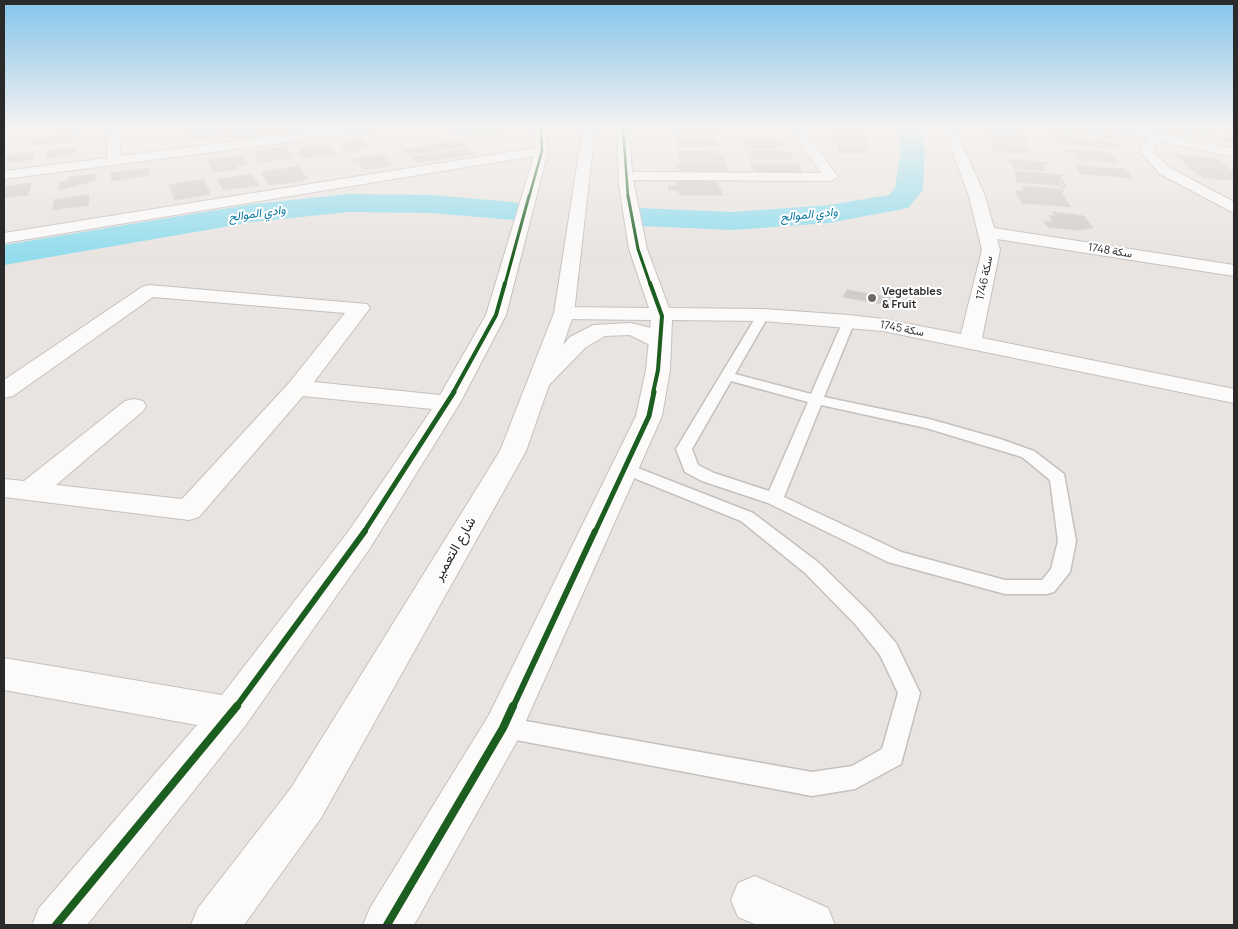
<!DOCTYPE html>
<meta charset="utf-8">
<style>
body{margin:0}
#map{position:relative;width:1238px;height:929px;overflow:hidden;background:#e9e4e0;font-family:Manrope,sans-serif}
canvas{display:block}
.frame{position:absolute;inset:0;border:5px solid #2a2a2a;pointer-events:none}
</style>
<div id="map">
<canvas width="1238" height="929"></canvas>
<div class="frame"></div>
</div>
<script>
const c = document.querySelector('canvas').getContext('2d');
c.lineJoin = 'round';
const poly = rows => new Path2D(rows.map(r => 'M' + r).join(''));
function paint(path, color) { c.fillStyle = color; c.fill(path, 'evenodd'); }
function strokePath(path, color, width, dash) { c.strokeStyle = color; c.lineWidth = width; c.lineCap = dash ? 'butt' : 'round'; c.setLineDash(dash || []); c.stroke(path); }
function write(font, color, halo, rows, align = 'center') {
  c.font = font + ' Manrope,Vazirmatn,sans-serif'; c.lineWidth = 4; c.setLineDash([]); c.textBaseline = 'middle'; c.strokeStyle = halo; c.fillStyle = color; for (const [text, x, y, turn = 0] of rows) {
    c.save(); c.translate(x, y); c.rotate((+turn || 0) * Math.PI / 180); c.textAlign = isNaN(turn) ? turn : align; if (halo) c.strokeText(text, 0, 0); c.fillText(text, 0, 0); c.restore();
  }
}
const river = poly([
 [897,128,919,128,925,148,923,190,908,208,829,223,733,230,641,226,630,223,626,217,630,211,641,208,733,212,829,205,889,195,895,188,901,148,897,128],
 [349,194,431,195,513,202,524,205,528,211,524,217,513,220,431,213,349,212,253,222,4,265,4,245,253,204,349,194]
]);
const building = poly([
 [246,128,267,128,270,133,233,138,229,130,246,128],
 [447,128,499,128,503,132,461,137,447,128],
 [676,128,708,128,715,129,717,134,675,134,676,128],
 [1050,128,1074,128,1073,133,1068,133,1050,131,1050,128],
 [1186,128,1209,128,1216,130,1201,135,1180,131,1186,128],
 [216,129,219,137,216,138,195,140,190,138,192,133,216,129],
 [1079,129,1113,136,1112,139,1079,134,1079,129],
 [989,132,1023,135,1030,142,993,140,989,132],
 [75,134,72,141,28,146,29,143,35,142,36,138,75,134],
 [1052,134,1075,137,1087,139,1086,142,1054,138,1051,136,1052,134],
 [1234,134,1234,143,1218,140,1234,134],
 [830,136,862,136,869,142,836,142,830,136],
 [362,138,371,148,345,152,341,148,346,147,342,143,346,141,362,138],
 [678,139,716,139,720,146,680,147,677,145,678,139],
 [742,139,774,139,784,143,743,143,742,139],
 [1091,139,1119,144,1118,149,1093,147,1101,147,1090,146,1091,139],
 [1059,140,1087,143,1086,147,1056,144,1059,140],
 [460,141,466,146,408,155,402,150,460,141],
 [329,143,337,154,305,158,296,154,301,153,298,148,329,143],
 [743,143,784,143,786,146,780,146,780,148,745,148,743,143],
 [991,143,1026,145,1030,154,998,152,994,150,991,143],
 [868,144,869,147,864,147,864,153,840,153,837,149,840,149,837,145,868,144],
 [75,147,76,153,45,159,48,150,75,147],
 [287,147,293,158,259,163,254,151,287,147],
 [467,149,475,154,418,163,412,157,467,149],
 [1064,149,1110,152,1119,163,1079,160,1073,152,1065,152,1064,149],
 [749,150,787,151,792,156,751,155,749,150],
 [678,151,718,151,719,156,724,156,726,161,680,161,678,151],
 [34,152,33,159,6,163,7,156,34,152],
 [380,154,388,159,384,159,388,163,393,165,379,168,368,156,380,154],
 [242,155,248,164,237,166,237,169,213,172,207,160,242,155],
 [1175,155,1215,158,1229,169,1188,166,1175,155],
 [368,156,378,168,362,169,360,163,356,164,352,160,368,156],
 [751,156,792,156,794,159,753,160,751,156],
 [1008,159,1046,162,1048,164,1043,164,1046,171,1014,168,1008,159],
 [679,163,725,163,728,172,681,173,680,169,677,169,676,166,679,163],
 [750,163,798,165,804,174,755,173,750,163],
 [1074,165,1125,169,1133,178,1081,174,1074,165],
 [298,166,308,179,289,183,280,169,298,166],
 [1188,166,1229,169,1234,172,1234,180,1203,178,1188,166],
 [149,168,150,175,111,181,111,173,149,168],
 [279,169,289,183,269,185,261,172,279,169],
 [1015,171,1065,175,1060,176,1067,188,1060,187,1064,185,1058,180,1061,186,1017,182,1014,172,1030,173,1030,172,1015,171],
 [96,174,95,181,58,190,60,182,67,181,68,177,96,174],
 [251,174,259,185,223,190,217,179,251,174],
 [204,179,210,194,175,200,169,185,204,179],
 [675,181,716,181,723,195,680,195,678,190,669,191,668,186,677,186,675,181],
 [31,183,28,195,4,198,4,187,31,183],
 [1021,186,1062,189,1064,191,1061,192,1071,207,1022,203,1015,191,1024,191,1021,186],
 [89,195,89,205,53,210,54,200,89,195],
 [1053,212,1084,216,1093,228,1079,230,1048,227,1044,221,1053,222,1049,215,1055,216,1053,212],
 [847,290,900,299,898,303,888,305,843,297,847,290]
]);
const lane = poly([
 [763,311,769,315,735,374,811,394,843,321,849,317,853,318,855,321,824,397,929,419,1000,439,1034,451,1064,474,1076,541,1070,572,1054,592,1047,594,1005,594,888,562,768,503,702,481,685,472,676,449,757,315,763,311],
 [731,381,808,402,769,491,714,473,698,465,692,449,731,381],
 [821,405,926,428,1022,457,1050,480,1058,541,1051,569,1042,580,1005,580,901,552,784,497,821,405],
 [625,463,753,513,819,563,869,612,896,643,920,693,901,764,855,789,812,796,495,736,491,728,495,720,503,717,812,772,852,766,882,749,898,693,880,655,855,624,805,573,741,521,619,472,617,468,619,464,625,463]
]);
const street = poly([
 [106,128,118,128,121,156,339,128,375,128,369,132,4,179,4,171,108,158,106,128],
 [535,128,547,128,548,151,506,315,460,403,370,548,245,726,87,925,32,925,39,908,197,725,4,690,4,658,222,695,348,532,432,409,303,396,199,517,189,520,4,497,4,479,24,481,125,401,134,399,143,401,146,406,143,411,56,485,182,499,289,383,345,313,153,297,13,396,4,398,4,380,142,287,149,285,367,304,370,308,314,382,440,395,486,315,534,156,4,243,4,233,535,148,535,128],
 [617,128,629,128,632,172,821,173,791,128,803,128,838,177,831,181,633,180,647,249,669,308,763,309,849,315,883,319,961,334,982,250,969,196,943,128,955,128,985,196,994,228,1234,265,1234,276,997,239,1000,250,982,338,1234,389,1234,403,883,331,763,321,672,320,670,370,662,416,517,741,414,925,363,925,370,908,489,715,636,416,646,370,651,320,564,319,557,317,554,313,557,309,564,307,649,308,629,249,619,185,617,128],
 [1110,128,1134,128,1234,149,1234,157,1163,142,1154,147,1154,152,1170,168,1234,202,1234,213,1160,174,1140,152,1144,142,1150,139,1112,131,1110,128],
 [755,876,828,908,835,925,757,925,738,917,731,900,738,883,755,876]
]);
const secondary = poly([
 [583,128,595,128,574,313,563,345,570,337,593,325,631,323,655,329,671,343,668,348,660,350,630,335,605,336,586,347,549,385,526,451,321,818,244,925,191,925,198,908,291,788,500,451,554,313,583,128]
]);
const cyclewayFar5 = poly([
 [623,128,628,197],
 [529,197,542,151,541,128]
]);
const cyclewayFar4 = poly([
 [628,196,638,249,650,284],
 [505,284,529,196]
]);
const cyclewayFar3 = poly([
 [650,283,662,316,658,370,653,393],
 [453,393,496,315,505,283]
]);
const cyclewayFar2 = poly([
 [364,532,454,392],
 [595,532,649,416,654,392]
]);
const cyclewayFar1 = poly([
 [236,707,365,531],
 [513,707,595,531]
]);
const cycleway = poly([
 [56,925,237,706],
 [387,925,503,728,513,706]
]);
const markers = [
 [872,298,5,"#6d6b6a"]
];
const farStreetnames = [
 ["سكة 1748",1110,251,9],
 ["سكة 1746",985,278,-78],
 ["سكة 1745",902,329,11]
];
const farPoinames = [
 ["Vegetables",882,292],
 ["& Fruit",882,305]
];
const farWaternames = [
 ["وادي الموالح",257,214,-8],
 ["وادي الموالح",809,215,-6]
];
const streetNames = [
 ["شارع التعمير",455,549,-60]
];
paint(river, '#92dced');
paint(building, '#d0ccc9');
strokePath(building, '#d4d0cc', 1);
strokePath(lane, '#c2c1c2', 3);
strokePath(street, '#c2c1c2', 2);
strokePath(secondary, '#c2c1c2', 2);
paint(lane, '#fcfbfa');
paint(street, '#fcfbfa');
paint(secondary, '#fcfbfa');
strokePath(cyclewayFar5, '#1b5e20', 2.5);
strokePath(cyclewayFar4, '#1b5e20', 3);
strokePath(cyclewayFar3, '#1b5e20', 4);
strokePath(cyclewayFar2, '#1b5e20', 5);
strokePath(cyclewayFar1, '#1b5e20', 6);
strokePath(cycleway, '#1b5e20', 8);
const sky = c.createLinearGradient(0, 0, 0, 258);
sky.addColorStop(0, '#85c4ea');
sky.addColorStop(0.5, '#f5f3f1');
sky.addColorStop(1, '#f5f3f100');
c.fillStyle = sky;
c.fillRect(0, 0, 1238, 258);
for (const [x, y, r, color] of markers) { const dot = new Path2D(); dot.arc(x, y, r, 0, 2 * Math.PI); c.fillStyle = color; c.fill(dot); strokePath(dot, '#fff', 2); }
write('11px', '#2a2a2a', '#fff', farStreetnames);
write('bold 11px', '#2a2a2a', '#fff', farPoinames, 'left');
write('italic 12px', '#09789f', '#fff', farWaternames);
write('14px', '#2a2a2a', '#fff', streetNames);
</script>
